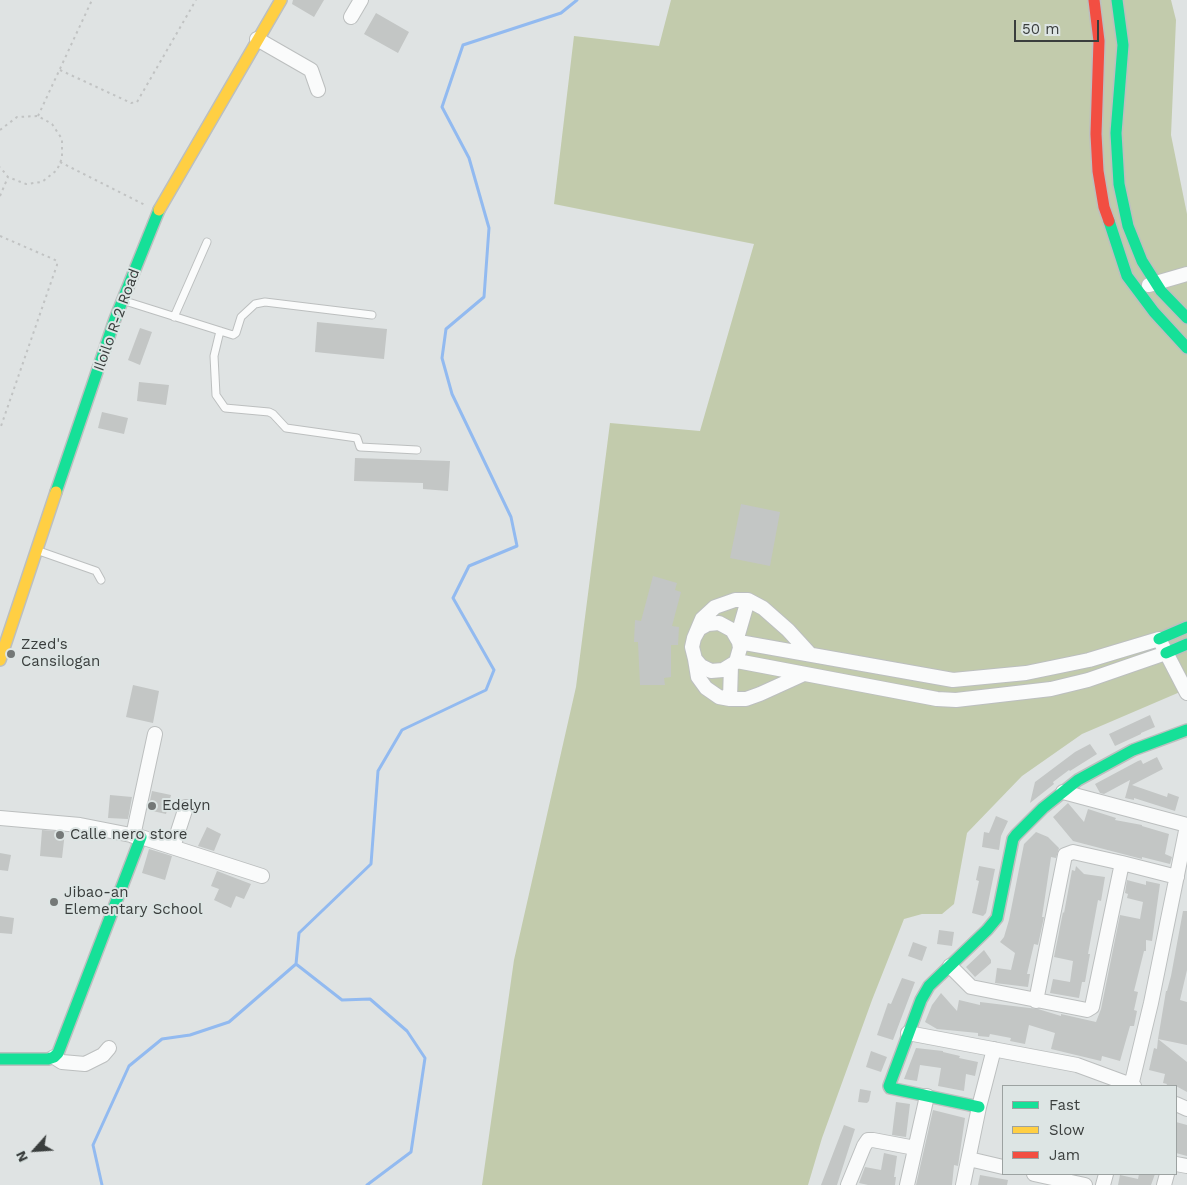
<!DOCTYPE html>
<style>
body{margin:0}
#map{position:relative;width:1187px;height:1185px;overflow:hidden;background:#dfe3e3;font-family:"Work Sans",sans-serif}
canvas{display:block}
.legend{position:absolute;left:1002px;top:1085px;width:175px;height:90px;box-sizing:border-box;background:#dde5e4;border:1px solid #9ca2a1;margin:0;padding:6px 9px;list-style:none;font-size:15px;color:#3a3e3d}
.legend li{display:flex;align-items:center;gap:10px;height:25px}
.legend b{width:25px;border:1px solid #9ca2a1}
.north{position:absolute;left:10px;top:1125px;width:50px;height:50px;-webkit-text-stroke:4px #dde5e4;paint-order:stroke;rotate:244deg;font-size:14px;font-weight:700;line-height:20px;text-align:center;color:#3a3e3d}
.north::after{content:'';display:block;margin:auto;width:18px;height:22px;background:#3a3e3d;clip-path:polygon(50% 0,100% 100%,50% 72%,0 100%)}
.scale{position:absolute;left:1014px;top:20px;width:85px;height:22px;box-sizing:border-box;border:2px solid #3a3e3d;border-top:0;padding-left:6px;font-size:15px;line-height:18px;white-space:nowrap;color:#3a3e3d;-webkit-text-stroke:4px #dde5e4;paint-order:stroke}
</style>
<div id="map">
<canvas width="1187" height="1185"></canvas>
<ul class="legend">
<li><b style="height:6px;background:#16e098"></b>Fast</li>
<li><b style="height:6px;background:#ffcf43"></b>Slow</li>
<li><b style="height:6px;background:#f24e42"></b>Jam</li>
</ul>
<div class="north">N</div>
<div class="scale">50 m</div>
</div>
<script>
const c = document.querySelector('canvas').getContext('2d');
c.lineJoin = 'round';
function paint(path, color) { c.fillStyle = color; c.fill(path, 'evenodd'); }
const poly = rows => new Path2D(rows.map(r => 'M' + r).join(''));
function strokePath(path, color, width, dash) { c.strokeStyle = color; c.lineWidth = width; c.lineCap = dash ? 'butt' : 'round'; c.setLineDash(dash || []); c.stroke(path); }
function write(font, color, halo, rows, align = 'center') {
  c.font = font + ' "Work Sans",sans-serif'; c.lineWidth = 4; c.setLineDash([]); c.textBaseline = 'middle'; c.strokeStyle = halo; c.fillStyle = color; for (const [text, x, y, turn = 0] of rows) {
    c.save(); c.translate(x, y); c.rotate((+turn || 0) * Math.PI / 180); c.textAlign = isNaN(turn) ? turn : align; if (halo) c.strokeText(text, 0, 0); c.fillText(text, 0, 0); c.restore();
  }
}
const green = poly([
 [671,0,1171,0,1176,20,1171,135,1187,214,1187,689,1082,734,1022,776,967,833,954,904,942,914,922,914,904,919,872,1000,822,1138,808,1185,482,1185,514,960,576,687,610,423,700,431,754,244,554,204,574,36,659,46]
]);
const stream = poly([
 [102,1185,93,1145,129,1066,162,1039,190,1035,229,1022,296,964],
 [367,1185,411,1152,425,1058,407,1031,370,999,342,1000,296,964,299,933,371,864,378,771,402,730,486,690,494,670,453,598,469,566,517,546,511,517,452,394,442,358,446,329,484,297,489,228,469,158,442,107,463,45,561,13,577,0]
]);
const building = poly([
 [293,0,324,0,314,17,292,4],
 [376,13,409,32,398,53,364,34],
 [317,322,387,329,384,359,315,352],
 [140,328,152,332,140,365,128,360],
 [139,382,169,385,166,405,137,401],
 [102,412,128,418,124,434,98,428],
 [355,458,450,461,448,491,423,489,423,483,354,481],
 [741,504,780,512,770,566,730,558],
 [653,576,677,583,675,590,681,592,672,626,679,627,678,645,671,645,671,677,664,678,665,685,640,685,638,642,634,642,635,620,641,621],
 [133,685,159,691,153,723,126,717],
 [1150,715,1155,727,1141,733,1141,734,1115,746,1109,734],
 [1090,744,1097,754,1070,771,1069,770,1053,782,1054,784,1030,803,1035,782,1075,752],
 [1157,757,1163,769,1132,785,1167,797,1168,793,1179,797,1175,811,1134,798,1134,800,1125,798,1130,780,1104,794,1100,793,1095,784,1138,761,1141,760,1143,764],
 [152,791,171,795,166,814,148,810],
 [110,795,132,797,128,819,108,818],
 [1068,803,1084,822,1088,809,1116,818,1115,820,1142,825,1142,826,1169,834,1165,854,1172,857,1170,864,1142,857,1142,859,1073,841,1053,817],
 [996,816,1008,821,1001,836,999,850,982,847,984,832,989,833],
 [207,827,221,834,214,851,198,846],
 [42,830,65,832,62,858,40,856],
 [1036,832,1048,837,1059,848,1056,858,1051,857,1042,917,1044,917,1038,945,1034,944,1027,974,1030,974,1028,987,995,983,997,968,1011,970,1015,953,1000,942,1004,937,1009,920,1024,844],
 [149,849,172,856,165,880,142,873],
 [0,853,11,855,8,871,0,870],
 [979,866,995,869,986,913,983,916,972,913,979,881,976,880],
 [1076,866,1084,874,1105,877,1101,901,1098,900,1088,954,1090,954,1088,965,1085,982,1082,982,1079,998,1050,993,1053,979,1070,982,1073,961,1054,957,1063,912,1064,913,1072,870,1075,871],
 [217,871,251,884,244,899,236,896,231,908,214,900,219,889,211,886],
 [1127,880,1146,885,1146,881,1160,884,1152,941,1146,940,1146,951,1144,951,1134,991,1138,992,1134,1010,1137,1011,1134,1026,1130,1026,1120,1061,1102,1056,1101,1061,1051,1049,1055,1033,1029,1025,1025,1044,1010,1041,1011,1038,990,1034,989,1037,978,1036,978,1033,937,1029,925,1022,932,1005,941,993,957,1011,959,1000,980,1005,980,1002,1038,1009,1061,1016,1061,1014,1096,1022,1101,1009,1120,915,1140,919,1143,902,1127,898,1128,894,1125,893],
 [1183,911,1187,911,1187,970,1180,1000,1187,1002,1187,1045,1158,1039,1166,991,1167,991,1171,976],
 [0,916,14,918,12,934,0,933],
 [939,930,954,932,952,946,937,944],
 [913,942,927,947,922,961,908,956],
 [984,950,991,960,991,963,975,977,966,967],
 [902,978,915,982,893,1040,877,1035,888,1003,891,1004],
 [1158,1039,1187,1062,1187,1092,1176,1086,1166,1086,1167,1084,1163,1083,1165,1074,1149,1070,1154,1048,1157,1049],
 [916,1048,943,1051,943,1052,960,1056,959,1058,978,1062,975,1076,966,1074,964,1091,938,1086,941,1068,920,1065,917,1081,904,1079],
 [871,1051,887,1057,881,1072,866,1067],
 [860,1089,871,1091,869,1101,867,1103,858,1102],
 [896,1102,910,1104,906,1137,892,1135],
 [933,1110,965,1118,958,1166,954,1165,952,1185,916,1185],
 [1176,1122,1187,1125,1187,1156,1176,1153],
 [844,1125,855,1129,837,1185,821,1185],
 [884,1153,897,1156,894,1177,896,1177,895,1185,868,1185,859,1183,865,1167,881,1170],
 [1139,1174,1155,1174,1151,1185,1118,1185,1120,1175,1138,1179],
 [980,1175,1008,1180,1007,1185,978,1185]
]);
const path = poly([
 [60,70,131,103,137,102,196,0],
 [38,116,92,0],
 [0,130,17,117,38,116,52,124,62,139,62,158,57,170,42,182,26,184,8,177,0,167],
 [60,162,145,205],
 [0,196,8,177],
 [0,236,53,259,57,261,57,265,0,429]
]);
const lane = poly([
 [125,301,233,335,236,333,241,317,255,304,265,302,372,315],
 [174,317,207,242],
 [220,331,214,356,216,395,225,408,269,412,273,414,286,428,357,438,360,447,417,450],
 [39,551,96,571,101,580]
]);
const street = poly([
 [351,17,361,0],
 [257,39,311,70,318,90],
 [1149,285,1187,274],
 [719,623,732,630,739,642,740,648,736,662,723,670,711,671,701,666,695,659,692,647,694,638,699,629,708,624,719,623],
 [694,638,702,619,715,607,735,600,748,600,763,608,788,630,809,653],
 [737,638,748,600],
 [739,642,953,680,1026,673,1089,660,1159,639,1187,693],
 [695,659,698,677,706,688,719,697,730,699,746,699,760,694,804,674],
 [737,661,937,699,956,700,1051,689,1088,680,1166,653],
 [730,699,731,665],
 [1063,792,1187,825],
 [0,818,80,825,141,837,262,876],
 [133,836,155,734],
 [173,847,186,807],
 [950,966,971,987,1087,1010,1092,1007,1122,863],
 [1036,1001,1065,855,1073,852,1122,863,1177,877],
 [908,1033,1077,1065,1134,1086],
 [54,1057,62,1062,85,1064,103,1055,109,1048],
 [1131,1086,1151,1003,1187,826],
 [1176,1104,1187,1109],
 [969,1159,1003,1167],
 [1176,1164,1187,1166],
 [1034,1174,1085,1185],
 [848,1185,864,1146,868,1140,873,1140,915,1148],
 [907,1185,927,1096],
 [963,1185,979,1107,994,1049],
 [1103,1185,1106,1174],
 [1164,1185,1167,1174]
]);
const fast = poly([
 [1117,0,1123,45,1116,133,1119,184,1128,226,1142,261,1161,291,1187,318],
 [1109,221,1127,276,1154,312,1187,348],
 [56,492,115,319,159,210],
 [1159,639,1187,627],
 [1166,653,1187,644],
 [0,1059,48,1059,54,1057,58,1053,141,837],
 [979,1107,890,1088,889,1086,921,1000,929,986,987,930,997,918,1013,839,1016,835,1043,808,1078,780,1133,750,1187,730]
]);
const slow = poly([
 [159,210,281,0],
 [0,660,56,492]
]);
const jam = poly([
 [1094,0,1099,41,1096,134,1098,171,1104,207,1109,221]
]);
const markers = [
 [11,654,5,"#747877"],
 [152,806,5,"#747877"],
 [60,835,5,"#747877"],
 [54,902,5,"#747877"]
];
const streetNames = [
 ["Iloilo R-2 Road",117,320,-70]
];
const poiNames = [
 ["Zzed's",21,645],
 ["Cansilogan",21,662],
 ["Edelyn",162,806],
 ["Calle nero store",70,835],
 ["Jibao-an",64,893],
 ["Elementary School",64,910]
];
paint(green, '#c2cbac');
strokePath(stream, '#92baf0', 3);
paint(building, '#c3c6c5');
strokePath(lane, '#bcbfbf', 9);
strokePath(street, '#bcbfbf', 16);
strokePath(fast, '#bcbfbf', 14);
strokePath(slow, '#bcbfbf', 14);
strokePath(jam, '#bcbfbf', 14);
strokePath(path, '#c1c3c3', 2, [2.5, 4]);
strokePath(lane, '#fafbfb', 7);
strokePath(street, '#fafbfb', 14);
strokePath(fast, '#16e098', 11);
strokePath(slow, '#ffcf43', 11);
strokePath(jam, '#f24e42', 11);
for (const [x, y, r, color] of markers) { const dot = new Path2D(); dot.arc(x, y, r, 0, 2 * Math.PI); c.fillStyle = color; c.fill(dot); strokePath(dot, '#dde5e4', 2); }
write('15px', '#3a3e3d', '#dde5e4', streetNames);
write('15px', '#3a3e3d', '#dde5e4', poiNames, 'left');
</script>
